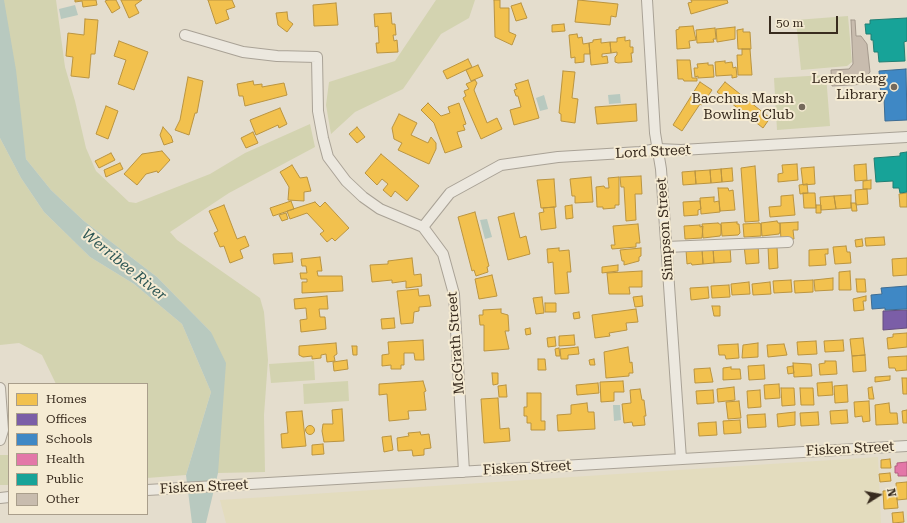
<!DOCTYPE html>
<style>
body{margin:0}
#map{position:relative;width:907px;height:523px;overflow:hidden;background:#e4ddcd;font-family:"Roboto Serif",serif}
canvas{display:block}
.legend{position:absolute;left:8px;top:383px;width:140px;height:132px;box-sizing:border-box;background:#f5ebd3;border:1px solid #a99e8b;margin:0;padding:5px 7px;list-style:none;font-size:12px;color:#382b1e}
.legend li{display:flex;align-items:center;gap:8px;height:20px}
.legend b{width:20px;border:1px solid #a99e8b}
.north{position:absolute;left:859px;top:475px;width:40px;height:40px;-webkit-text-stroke:3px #f5ebd3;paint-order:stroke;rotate:79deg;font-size:11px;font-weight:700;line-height:16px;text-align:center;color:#382b1e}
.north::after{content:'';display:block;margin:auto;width:14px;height:18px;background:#382b1e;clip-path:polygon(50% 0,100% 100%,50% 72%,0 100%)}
.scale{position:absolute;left:769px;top:16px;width:69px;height:18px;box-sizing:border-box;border:2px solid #382b1e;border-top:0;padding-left:5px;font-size:12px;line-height:14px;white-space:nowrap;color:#382b1e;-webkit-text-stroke:3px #f5ebd3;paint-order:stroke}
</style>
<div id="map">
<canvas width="907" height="523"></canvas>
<ul class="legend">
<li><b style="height:11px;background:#f2c14e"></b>Homes</li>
<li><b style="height:11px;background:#7b5ea7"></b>Offices</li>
<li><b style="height:11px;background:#3f88c5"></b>Schools</li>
<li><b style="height:11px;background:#e377a8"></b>Health</li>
<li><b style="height:11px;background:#17a398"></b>Public</li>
<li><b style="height:11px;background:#c8bcae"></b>Other</li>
</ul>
<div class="north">N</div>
<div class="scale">50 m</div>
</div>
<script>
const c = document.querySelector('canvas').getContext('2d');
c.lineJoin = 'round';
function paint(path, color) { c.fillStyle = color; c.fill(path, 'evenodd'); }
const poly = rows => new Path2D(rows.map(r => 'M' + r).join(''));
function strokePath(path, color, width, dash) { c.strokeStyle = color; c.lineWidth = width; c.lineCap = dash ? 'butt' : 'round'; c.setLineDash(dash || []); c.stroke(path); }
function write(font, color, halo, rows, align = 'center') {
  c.font = font + ' "Roboto Serif",serif'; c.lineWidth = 4; c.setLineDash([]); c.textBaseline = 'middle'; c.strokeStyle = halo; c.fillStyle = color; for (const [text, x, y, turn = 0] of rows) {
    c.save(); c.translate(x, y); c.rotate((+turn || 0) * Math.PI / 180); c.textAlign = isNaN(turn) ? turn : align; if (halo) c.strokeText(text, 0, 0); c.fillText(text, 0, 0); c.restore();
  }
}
const farmland = poly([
 [878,457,881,523,226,523,220,500]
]);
const green = poly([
 [0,0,56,0,65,67,75,101,86,148,96,171,129,202,136,203,210,174,245,153,310,124,315,147,229,193,170,232,177,240,260,298,264,312,268,360,264,415,265,472,218,473,218,455,211,332,157,277,84,221,51,190,26,159],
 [436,0,475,0,469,18,441,34,403,89,355,112,331,134,326,105,329,82,395,61],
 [848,16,852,62,847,66,801,70,796,20],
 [826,75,830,126,777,130,774,78],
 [0,138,21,178,44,212,90,257,134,284,182,324,211,392,186,475,147,478,147,384,56,384,42,355,19,343,0,345],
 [314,361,315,380,271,383,269,364],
 [348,381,349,401,304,404,303,384],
 [0,455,9,455,9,485,0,485]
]);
const water = poly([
 [0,0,4,0,16,70,26,159,51,190,84,221,157,277,211,332,226,363,218,473,206,523,192,523,186,475,211,392,182,324,134,284,90,257,44,212,21,178,0,138],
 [75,5,78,15,61,19,59,9],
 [620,94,621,103,609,104,608,95],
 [544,95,548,109,540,111,536,98],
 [487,219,492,237,485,239,480,220],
 [613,405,620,405,621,420,614,421]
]);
const homes = poly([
 [75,0,96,0,97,5,83,7,82,1,75,2,75,0],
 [108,0,116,0,120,8,112,13,105,1,108,0],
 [121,0,142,0,135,5,139,13,129,18,121,0],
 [208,0,232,0,235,7,226,10,229,19,216,24,208,0],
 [494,0,500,0,500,8,509,8,509,32,516,35,512,45,495,37,494,0],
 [578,0,618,4,616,17,611,16,610,25,575,22,578,0],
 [691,0,727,0,728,3,691,14,688,3,692,2,691,0],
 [336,3,338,25,314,26,313,5,336,3],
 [521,3,527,18,516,21,511,6,521,3],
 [287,12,288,20,293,24,287,32,278,25,276,13,287,12],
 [391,13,392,24,395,24,396,35,393,35,394,41,397,40,398,52,377,53,376,43,379,43,378,26,375,27,374,14,391,13],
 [85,19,98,20,95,54,91,54,89,78,71,76,73,57,66,56,68,33,84,35,85,19],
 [564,24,565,31,552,32,552,25,564,24],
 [693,26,696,40,689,41,690,48,677,49,676,30,679,29,679,27,693,26],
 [735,27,735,39,717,42,716,29,735,27],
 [715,28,716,39,713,39,714,42,697,43,696,30,715,28],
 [743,29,743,32,750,32,751,49,738,49,737,30,743,29],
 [577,34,578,38,582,37,583,44,589,43,590,54,584,54,584,62,575,63,575,57,571,58,569,35,577,34],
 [625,37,625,41,630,40,630,47,633,47,633,53,631,53,632,62,618,63,615,62,615,57,617,55,617,52,611,53,610,42,617,42,617,38,625,37],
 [601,39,601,43,610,42,611,53,602,54,602,57,607,56,608,63,591,65,589,43,593,42,593,40,601,39],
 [119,41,148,52,134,90,118,84,126,60,114,56,119,41],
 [742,49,750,49,752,75,738,75,737,55,742,55,742,49],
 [468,59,472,67,447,79,443,71,468,59],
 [677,60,690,60,692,78,697,78,697,81,684,81,683,79,678,79,677,60],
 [725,61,725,63,732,62,733,68,736,67,737,77,732,78,732,75,716,76,715,62,725,61],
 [708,63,708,65,713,65,714,77,698,78,698,76,695,77,694,68,698,68,697,64,708,63],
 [478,65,483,76,471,81,466,70,478,65],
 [563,71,575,72,572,98,578,99,575,123,561,121,561,114,559,113,563,71],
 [188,77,203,81,197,113,195,113,189,135,175,130,180,120,188,77],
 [475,80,477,83,474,90,487,123,497,118,502,129,481,139,463,98,466,96,464,91,469,89,466,84,475,80],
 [528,80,539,118,514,125,510,110,521,107,518,96,516,96,514,90,517,89,515,84,528,80],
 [253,81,254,85,262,84,262,87,284,83,287,95,245,106,243,96,239,96,237,84,253,81],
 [700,82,712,90,702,105,700,104,682,131,673,125,700,82],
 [725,82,770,118,763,128,717,92,725,82],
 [428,103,441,116,450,113,448,107,459,103,466,124,463,125,465,130,457,132,462,147,445,153,434,123,421,110,428,103],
 [636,104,637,121,597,124,595,107,636,104],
 [106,106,118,111,108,139,96,134,106,106],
 [280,108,287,124,279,128,278,125,256,135,250,120,280,108],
 [399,114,417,123,411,135,428,143,431,137,436,143,436,149,429,164,398,150,402,143,394,139,392,128,399,114],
 [163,127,171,136,173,142,164,145,160,135,163,127],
 [357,127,365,137,357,143,349,134,357,127],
 [253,132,258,143,246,148,241,138,253,132],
 [162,151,170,160,158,173,157,171,146,174,137,185,124,174,142,154,162,151],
 [111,153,115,160,99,168,95,161,111,153],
 [381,154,419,186,407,201,395,191,391,197,383,190,388,184,382,179,377,185,365,173,381,154],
 [120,163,123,169,106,177,104,170,120,163],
 [797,164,798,180,778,182,778,174,783,173,782,165,797,164],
 [866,164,867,180,855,181,854,165,866,164],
 [292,165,300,178,307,177,311,191,304,192,304,201,288,200,289,187,280,172,292,165],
 [755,166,759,221,745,222,741,168,755,166],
 [814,167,815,184,803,185,801,168,814,167],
 [732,168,733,181,722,182,721,169,732,168],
 [721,169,722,182,711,183,710,170,721,169],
 [710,170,711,183,696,184,695,171,710,170],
 [695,171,696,184,683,185,682,172,695,171],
 [641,176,642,194,635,194,636,220,626,221,624,187,621,187,620,177,641,176],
 [591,177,593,202,575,203,575,196,572,196,570,179,591,177],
 [619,177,619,205,615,205,615,208,603,209,603,207,597,207,596,187,604,186,605,188,609,188,608,178,619,177],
 [554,179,556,207,541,208,537,180,554,179],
 [871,180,871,189,863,189,863,181,871,180],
 [807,184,808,193,800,194,799,185,807,184],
 [718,188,728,188,729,191,733,190,735,210,720,211,718,188],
 [867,189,868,204,856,205,855,190,867,189],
 [803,193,815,193,816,208,804,208,803,193],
 [907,193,907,207,900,207,899,194,907,193],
 [793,195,795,215,770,217,769,207,781,206,781,196,793,195],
 [851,195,851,208,836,209,834,196,851,195],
 [834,196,836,209,821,210,820,197,834,196],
 [714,197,714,202,719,201,720,212,701,214,700,198,714,197],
 [291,201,294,209,273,216,270,208,291,201],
 [700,201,701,209,698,210,698,215,684,216,683,202,700,201],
 [315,202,320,207,325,202,349,228,335,241,332,238,327,242,320,234,324,231,307,213,290,219,287,211,315,202],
 [851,203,856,203,857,211,852,211,851,203],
 [224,205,237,239,245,236,249,246,240,250,243,258,230,263,224,246,220,247,214,233,218,231,209,211,224,205],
 [572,205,573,218,566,219,565,206,572,205],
 [816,205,821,205,821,213,816,213,816,205],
 [554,207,556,228,541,230,539,213,544,212,543,208,554,207],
 [475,212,489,266,487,267,488,272,476,276,474,270,472,271,458,217,475,212],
 [286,213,288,219,282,221,279,215,286,213],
 [514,213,520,238,526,236,530,254,508,260,498,217,514,213],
 [777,221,778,223,780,223,780,232,779,234,762,236,761,223,777,221],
 [737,222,737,224,739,224,740,233,738,235,722,236,721,223,737,222],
 [798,222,798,230,793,230,794,239,781,240,780,223,798,222],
 [718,223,721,225,721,234,720,236,703,238,702,224,718,223],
 [759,223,761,224,761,236,744,237,743,224,759,223],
 [638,224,640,243,636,243,636,247,612,249,611,245,615,245,613,226,638,224],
 [700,225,700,227,703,226,702,238,685,239,684,226,700,225],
 [884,237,885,245,866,246,865,238,884,237],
 [862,239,863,246,856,247,855,240,862,239],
 [758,244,759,263,746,264,744,245,758,244],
 [768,246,777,246,778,268,769,269,768,246],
 [846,246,847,252,850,252,851,263,835,264,833,247,846,246],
 [730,247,731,262,714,263,713,248,730,247],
 [559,248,559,251,569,250,571,272,567,272,569,293,555,294,553,262,548,263,547,249,559,248],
 [641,248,641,256,639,257,639,261,624,265,624,261,622,261,620,250,641,248],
 [713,248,714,263,703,264,702,249,713,248],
 [702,249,703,264,692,265,691,263,687,264,686,250,702,249],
 [828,249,828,254,825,254,826,265,809,266,809,250,828,249],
 [292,253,293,262,274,264,273,254,292,253],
 [320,257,322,271,317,271,318,276,342,276,343,291,302,293,302,282,307,282,307,279,301,279,300,273,307,273,306,266,302,266,301,259,320,257],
 [412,258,414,275,421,274,422,286,406,288,406,281,392,283,392,280,372,282,370,265,388,264,388,261,412,258],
 [907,258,907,275,893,276,892,259,907,258],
 [618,265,618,271,602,273,602,267,618,265],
 [642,271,642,287,629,287,630,294,609,294,607,273,642,271],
 [850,271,851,290,839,290,839,272,850,271],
 [492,275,497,296,479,299,475,279,492,275],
 [833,278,833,290,815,291,814,280,833,278],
 [856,279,865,279,866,292,857,292,856,279],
 [791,280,792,292,774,293,773,281,791,280],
 [813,280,813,292,795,293,794,281,813,280],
 [749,282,750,294,732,295,731,284,749,282],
 [770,282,771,294,753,295,752,284,770,282],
 [729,285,730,297,712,298,711,286,729,285],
 [708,287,709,298,691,300,690,288,708,287],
 [418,289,419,296,429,295,431,306,419,307,419,311,414,312,413,323,401,324,397,291,418,289],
 [327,296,328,309,319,309,320,317,325,317,326,329,301,332,300,320,307,319,306,308,295,309,294,299,327,296],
 [642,296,643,306,635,307,633,297,642,296],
 [866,296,866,301,863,301,864,310,854,311,853,299,866,296],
 [542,297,544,313,536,314,533,298,542,297],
 [545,303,556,303,556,312,545,312,545,303],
 [712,306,720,306,720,316,714,316,712,306],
 [501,309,501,313,508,315,509,331,505,331,509,349,484,351,484,325,480,325,479,315,483,315,483,310,501,309],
 [636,309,638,322,626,323,627,330,609,333,610,336,595,338,592,315,636,309],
 [579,312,580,318,574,319,573,313,579,312],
 [394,318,395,328,382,329,381,319,394,318],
 [530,328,531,334,526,335,525,329,530,328],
 [907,333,907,347,888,349,887,338,893,337,893,334,907,333],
 [574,335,575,345,559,346,559,336,574,335],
 [555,337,556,346,548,347,547,338,555,337],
 [863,338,865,355,852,356,850,339,863,338],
 [423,340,424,360,415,360,414,353,404,353,404,365,401,365,401,369,391,369,391,365,382,366,382,355,389,354,388,342,423,340],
 [843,340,844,351,825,352,824,341,843,340],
 [816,341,817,354,798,355,797,342,816,341],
 [336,343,337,354,334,356,335,361,327,362,326,354,321,355,321,358,312,359,312,356,303,357,299,355,299,346,336,343],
 [758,343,758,357,742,358,743,345,758,343],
 [738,344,739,358,726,359,725,355,719,355,718,345,738,344],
 [784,344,787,355,768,357,767,345,784,344],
 [352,346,357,346,357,355,353,355,352,346],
 [578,347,579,354,568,355,568,359,561,359,560,349,578,347],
 [628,347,630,363,632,362,633,373,629,373,629,376,606,378,604,352,628,347],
 [559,348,560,356,556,356,555,349,559,348],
 [865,355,866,371,853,372,852,356,865,355],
 [907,356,907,370,896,371,895,368,889,368,888,357,907,356],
 [538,359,545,359,546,370,538,370,538,359],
 [594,359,595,365,590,365,589,360,594,359],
 [347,360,348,369,334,371,333,362,347,360],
 [825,361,836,361,837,374,820,375,819,364,825,363,825,361],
 [793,363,811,364,812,376,794,377,793,363],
 [764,365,765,379,749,380,748,366,764,365],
 [793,366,794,373,788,374,787,367,793,366],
 [731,367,731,369,740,369,741,379,723,380,723,368,731,367],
 [710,368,713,382,695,383,694,369,710,368],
 [492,373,498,373,498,384,493,385,492,373],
 [890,376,890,380,875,382,875,377,890,376],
 [902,378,907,378,907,394,903,394,902,378],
 [423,381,426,391,424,392,426,410,408,411,409,419,389,421,387,394,379,395,379,384,423,381],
 [623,381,624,392,614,392,614,401,601,402,600,382,623,381],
 [832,382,833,395,818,396,817,383,832,382],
 [598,383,599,393,577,395,576,385,598,383],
 [779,384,780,398,765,399,764,385,779,384],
 [506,385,507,397,499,397,498,386,506,385],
 [847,385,848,402,835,403,834,386,847,385],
 [734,387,735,400,718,402,717,389,734,387],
 [872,387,874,399,869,399,868,388,872,387],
 [781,388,794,388,795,405,782,406,781,388],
 [800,388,813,388,814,405,801,405,800,388],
 [640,389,642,400,644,400,646,416,644,416,645,425,633,426,632,422,624,423,622,404,631,403,630,390,640,389],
 [713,390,714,403,697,404,696,391,713,390],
 [760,390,761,407,748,408,747,391,760,390],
 [527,393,541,393,541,421,545,421,545,430,531,430,531,423,527,423,527,416,524,416,524,407,527,407,527,393],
 [498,398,500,429,509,428,510,441,484,443,481,399,498,398],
 [739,401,741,418,728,419,726,402,739,401],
 [869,401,870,421,863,422,862,416,855,417,854,402,869,401],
 [587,403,588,412,594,412,595,429,558,431,557,415,571,414,571,405,587,403],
 [889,403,890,413,897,413,898,424,876,425,875,405,889,403],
 [342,409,344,441,324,442,322,431,323,424,333,424,332,410,342,409],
 [847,410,848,423,831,424,830,411,847,410],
 [907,410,907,423,903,423,902,411,907,410],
 [302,411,306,446,282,448,281,434,288,433,286,412,302,411],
 [795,412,795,425,778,427,777,414,795,412],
 [818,412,819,425,801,426,800,413,818,412],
 [765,414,766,427,748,428,747,415,765,414],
 [740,420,741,433,724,434,723,421,740,420],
 [716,422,717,435,699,436,698,423,716,422],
 '305.5 430a4.5 4.5 0 1 1 9 0a4.5 4.5 0 1 1-9 0Z',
 [420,432,421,435,429,434,431,448,424,449,424,455,413,456,412,450,398,451,397,438,409,436,408,433,420,432],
 [391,436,393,450,384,452,382,437,391,436],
 [323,444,324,454,312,455,312,445,323,444],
 [890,459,891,468,881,468,881,460,890,459],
 [890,473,891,481,880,482,879,474,890,473],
 [907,482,907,499,897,500,896,483,907,482],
 [896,490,898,508,884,509,883,491,896,490],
 [903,512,904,522,893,523,892,513,903,512]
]);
const offices = poly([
 [907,310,907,328,883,330,883,311,907,310]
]);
const schools = poly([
 [906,69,907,120,885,121,884,97,881,97,879,71,906,69],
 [907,286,907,309,885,310,885,308,872,309,871,295,882,294,881,288,907,286]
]);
const health = poly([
 [907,462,907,476,898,476,898,473,895,473,895,466,897,466,897,463,907,462]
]);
const public = poly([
 [907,18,907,41,904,42,905,61,879,62,878,52,874,52,873,40,871,40,871,34,866,34,865,24,870,24,870,20,907,18],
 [907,152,907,192,900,193,899,188,893,188,893,181,876,182,874,158,900,156,900,153,907,152]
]);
const building = poly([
 [851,20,855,20,856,36,861,36,867,44,870,72,866,77,867,84,832,86,831,70,849,69,853,64,851,20]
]);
const street = poly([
 [647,0,655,133,661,169,681,459],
 [185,35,243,52,277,56,317,57,318,111,323,138,328,157,346,181,363,197,380,209,423,227,443,254,454,294,464,472],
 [423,227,450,193,501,165,558,157,640,152,657,149,681,150,907,137],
 [666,247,788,242],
 [0,388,3,430,0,440],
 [147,490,907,446],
 [0,498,9,497]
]);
const markers = [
 [894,87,4,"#74695b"],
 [802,107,4,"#74695b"]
];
const poiNames = [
 ["Lerderderg",886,79],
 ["Library",886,95],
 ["Bacchus Marsh",794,99],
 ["Bowling Club",794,115]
];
const streetNames = [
 ["Lord Street",653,152,-3],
 ["Simpson Street",665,229,-94],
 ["McGrath Street",456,343,-94],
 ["Fisken Street",850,449,-3],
 ["Fisken Street",527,468,-3],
 ["Fisken Street",204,487,-3]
];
const waterNames = [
 ["Werribee River",124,265,39]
];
paint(farmland, '#e3dcbe');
paint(green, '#d3d3b0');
paint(water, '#b8c9bf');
paint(homes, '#f2c14e');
strokePath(homes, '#ba9440', 1);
paint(offices, '#7b5ea7');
strokePath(offices, '#674f7e', 1);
paint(schools, '#3f88c5');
strokePath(schools, '#3d6c93', 1);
paint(health, '#e377a8');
strokePath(health, '#b0607f', 1);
paint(public, '#17a398');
strokePath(public, '#217f73', 1);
paint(building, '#c8bcae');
strokePath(building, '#a4998c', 1);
strokePath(street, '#a9a296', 12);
strokePath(street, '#ece8df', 10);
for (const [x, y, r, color] of markers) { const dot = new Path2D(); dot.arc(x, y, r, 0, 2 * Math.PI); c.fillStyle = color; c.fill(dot); strokePath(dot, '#f5ebd3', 1.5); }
write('14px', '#382b1e', '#f5ebd3', poiNames, 'right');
write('14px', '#382b1e', '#f5ebd3', streetNames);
write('italic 15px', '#2e5755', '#f5ebd3', waterNames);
</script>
